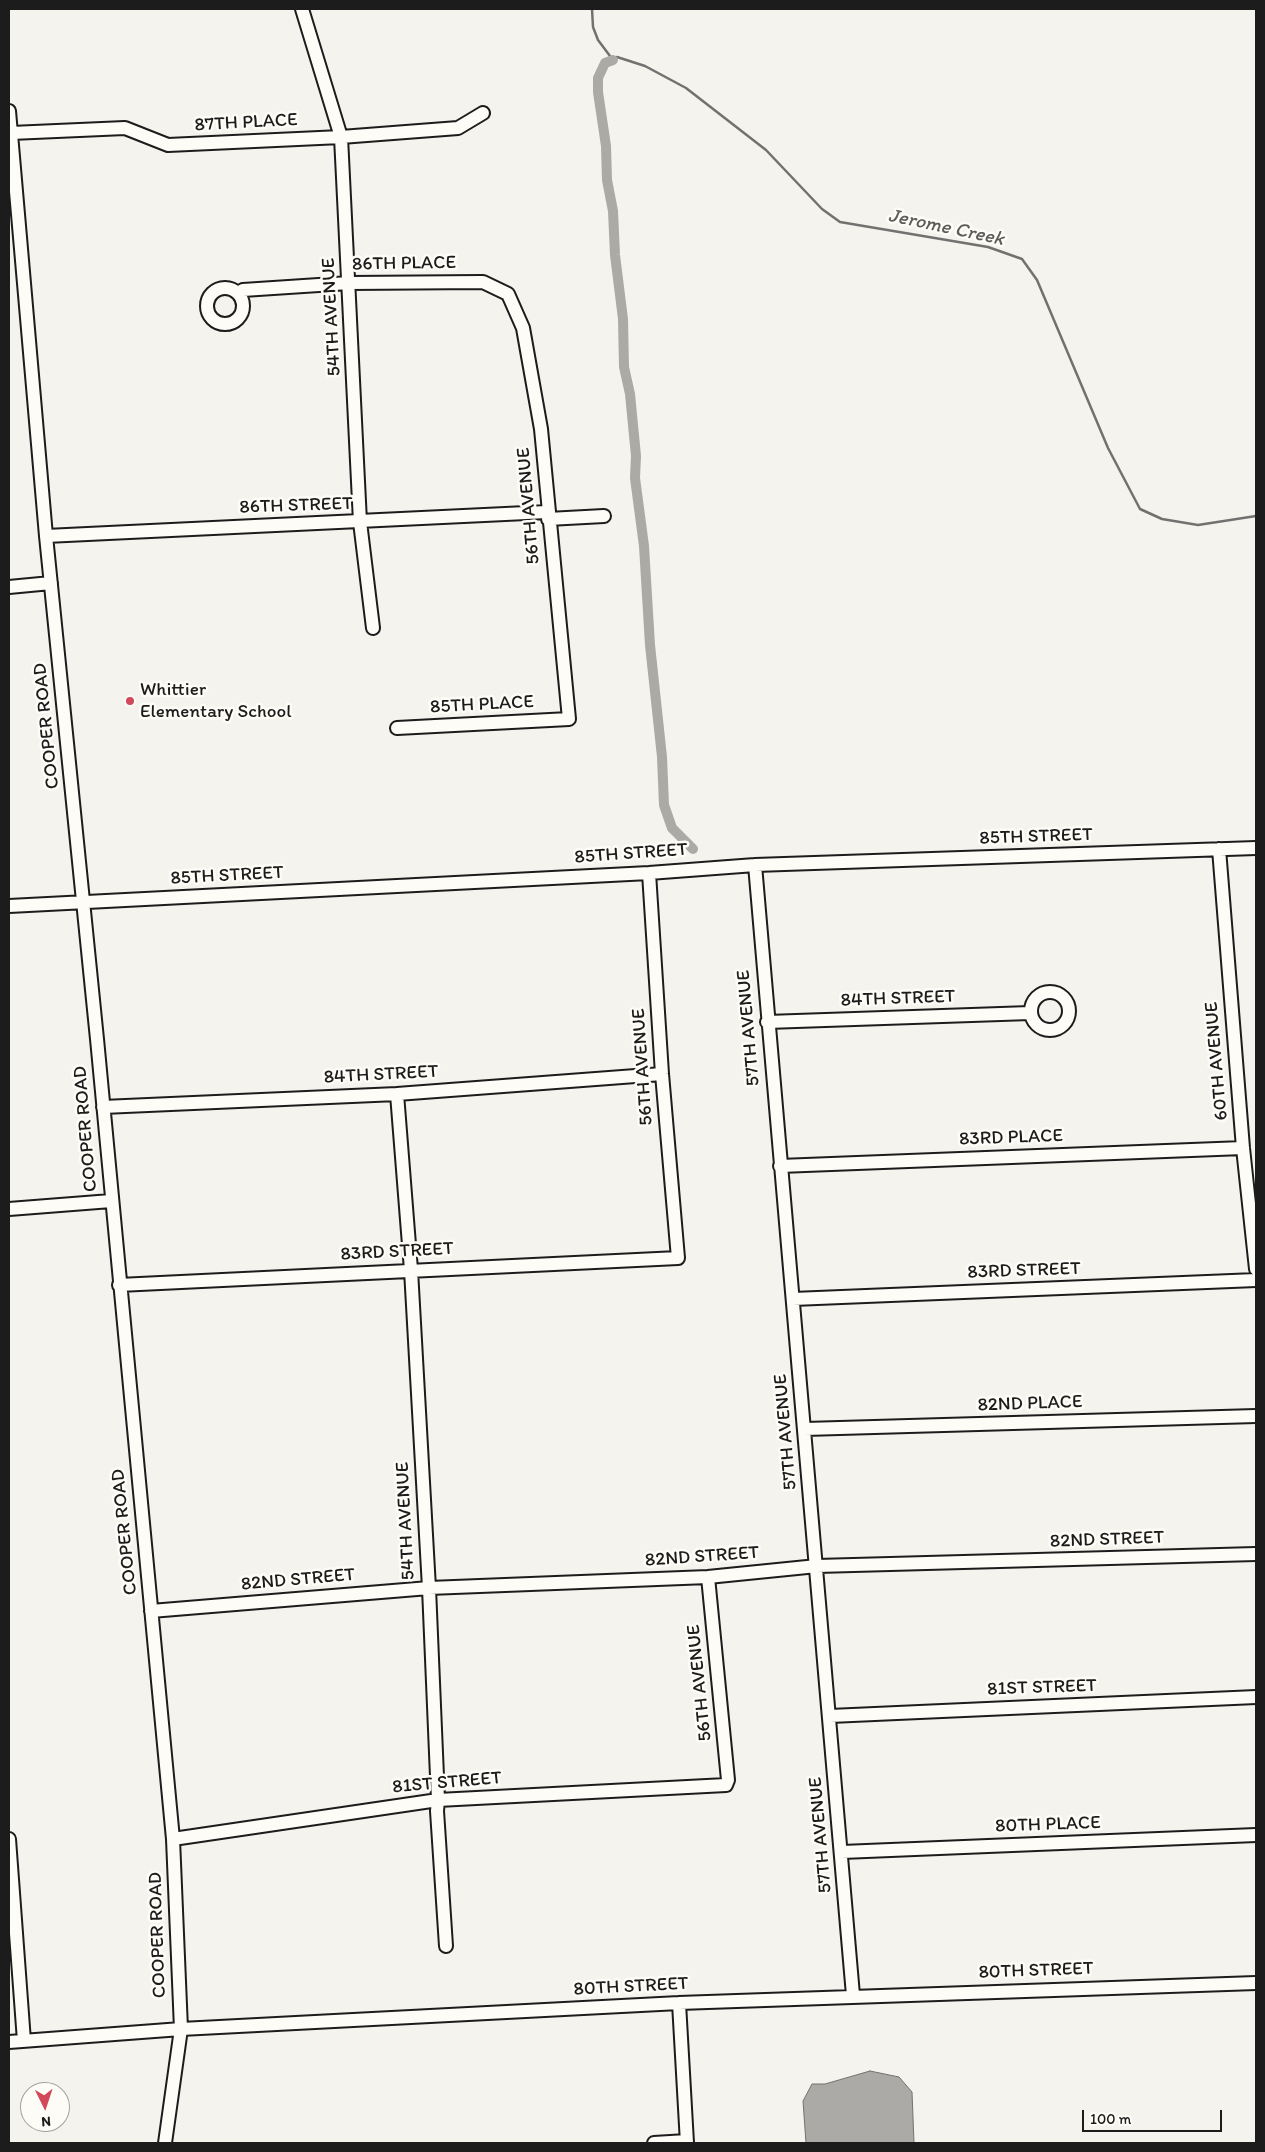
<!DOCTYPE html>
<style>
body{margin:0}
#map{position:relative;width:1265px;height:2152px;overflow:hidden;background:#f4f3ee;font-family:Itim,sans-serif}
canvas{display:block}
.frame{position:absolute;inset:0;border:10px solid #1c1c1c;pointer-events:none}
.north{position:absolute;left:20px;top:2082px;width:50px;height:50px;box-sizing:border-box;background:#fdfcf7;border:1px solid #a3a29f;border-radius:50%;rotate:176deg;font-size:14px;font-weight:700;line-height:20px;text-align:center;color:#1c1c1c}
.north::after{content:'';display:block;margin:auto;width:18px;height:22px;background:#d1495b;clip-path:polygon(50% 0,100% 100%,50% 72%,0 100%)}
.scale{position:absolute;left:1082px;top:2110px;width:140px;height:22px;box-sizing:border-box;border:2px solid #1c1c1c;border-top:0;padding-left:6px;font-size:15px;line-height:18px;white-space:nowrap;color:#1c1c1c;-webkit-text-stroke:4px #fdfcf7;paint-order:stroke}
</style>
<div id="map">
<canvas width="1265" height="2152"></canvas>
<div class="frame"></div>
<div class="north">N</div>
<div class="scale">100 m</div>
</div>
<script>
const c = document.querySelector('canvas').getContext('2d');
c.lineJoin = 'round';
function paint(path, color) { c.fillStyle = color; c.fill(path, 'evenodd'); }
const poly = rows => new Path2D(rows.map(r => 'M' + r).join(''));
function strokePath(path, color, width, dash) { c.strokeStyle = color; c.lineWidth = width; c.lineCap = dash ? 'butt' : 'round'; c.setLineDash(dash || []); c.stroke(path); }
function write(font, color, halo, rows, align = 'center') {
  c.font = font + ' Itim,sans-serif'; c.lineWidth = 5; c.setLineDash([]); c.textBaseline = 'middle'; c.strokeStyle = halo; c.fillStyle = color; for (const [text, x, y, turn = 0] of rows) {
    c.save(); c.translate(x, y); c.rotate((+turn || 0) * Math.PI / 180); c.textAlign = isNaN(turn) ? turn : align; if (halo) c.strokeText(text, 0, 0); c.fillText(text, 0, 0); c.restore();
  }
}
const water = poly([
 [870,2071,899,2077,912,2092,914,2143,806,2143,803,2101,812,2084,825,2084,870,2071]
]);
const stream = poly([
 [592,9,593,27,598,40,613,60,617,57,645,66,686,88,766,150,822,209,840,222,988,247,1022,259,1037,280,1108,448,1140,509,1162,519,1198,525,1256,516]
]);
const canal = poly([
 [613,60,605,63,598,78,598,92,606,146,607,180,613,211,615,255,623,319,624,367,630,394,636,456,635,478,644,546,650,645,662,757,664,805,672,828,693,849]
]);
const minor = poly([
 [302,9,341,137,360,522,373,628],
 [9,111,46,536,97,1039,173,1839,181,2029,165,2143],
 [11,133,125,128,168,145,341,137,458,128,483,113],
 '207 306a18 18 0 1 1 36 0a18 18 0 1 1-36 0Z',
 [238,293,243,290,349,283,483,282,508,294,523,328,541,429,569,719,397,728],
 [548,519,604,516],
 [46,536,547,512],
 [9,587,51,583],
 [1219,849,1243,1148,1256,1269],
 [755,865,853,1995],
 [9,906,649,873,755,865,1256,848],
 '1031 1011a19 19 0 1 1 38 0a19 19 0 1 1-38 0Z',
 [767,1022,1030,1013],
 [397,1094,411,1270,429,1588,438,1800,437,1811,446,1946],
 [103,1107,397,1094,662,1074],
 [780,1166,1243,1148],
 [9,1209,111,1201],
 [119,1285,678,1258,662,1074,649,873],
 [793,1299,1256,1280],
 [805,1429,1256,1416],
 [151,1611,429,1588,708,1577,817,1566,1256,1554],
 [830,1716,1256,1697],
 [9,1839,24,2041],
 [173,1839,438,1800,726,1785,728,1780,708,1577],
 [842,1852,1256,1835],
 [679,2003,687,2143],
 [9,2042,181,2029,679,2003,1256,1983],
 [654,2143,687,2141]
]);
const markers = [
 [130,701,5,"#d1495b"]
];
const streetNames = [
 ["87TH PLACE",246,123,-3],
 ["86TH PLACE",404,264,-1],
 ["54TH AVENUE",332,317,-93],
 ["86TH STREET",296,506,-2],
 ["56TH AVENUE",529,506,-95],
 ["85TH PLACE",482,705,-3],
 ["COOPER ROAD",47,726,-96],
 ["85TH STREET",1036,837,-2],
 ["85TH STREET",631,854,-4],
 ["85TH STREET",227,876,-3],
 ["84TH STREET",898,999,-2],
 ["57TH AVENUE",749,1028,-95],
 ["60TH AVENUE",1217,1061,-95],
 ["56TH AVENUE",643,1067,-94],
 ["84TH STREET",381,1075,-3],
 ["COOPER ROAD",86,1129,-95],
 ["83RD PLACE",1011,1138,-2],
 ["83RD STREET",397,1252,-3],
 ["83RD STREET",1024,1271,-2],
 ["82ND PLACE",1030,1404,-2],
 ["57TH AVENUE",786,1432,-95],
 ["54TH AVENUE",406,1521,-93],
 ["COOPER ROAD",125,1532,-96],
 ["82ND STREET",1107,1540,-2],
 ["82ND STREET",702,1557,-4],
 ["82ND STREET",298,1580,-5],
 ["56TH AVENUE",700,1683,-96],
 ["81ST STREET",1042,1688,-2],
 ["81ST STREET",447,1783,-5],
 ["80TH PLACE",1048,1825,-2],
 ["57TH AVENUE",821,1835,-95],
 ["COOPER ROAD",158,1935,-92],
 ["80TH STREET",1036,1971,-2],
 ["80TH STREET",631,1987,-3]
];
const poiNames = [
 ["Whittier",140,690],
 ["Elementary School",140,712]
];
const waterNames = [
 ["Jerome Creek",946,228,12]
];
paint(water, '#abaaa6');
strokePath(water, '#72716f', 1);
strokePath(stream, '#72716f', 2.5);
strokePath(canal, '#abaaa6', 10);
strokePath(minor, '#1c1c1c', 16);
strokePath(minor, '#fdfcf7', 12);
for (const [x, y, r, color] of markers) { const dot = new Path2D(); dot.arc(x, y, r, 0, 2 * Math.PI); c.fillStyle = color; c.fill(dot); strokePath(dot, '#fdfcf7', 2); }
write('19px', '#1c1c1c', '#fdfcf7', streetNames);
write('19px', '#1c1c1c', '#fdfcf7', poiNames, 'left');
write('italic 20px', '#5c5c5a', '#fdfcf7', waterNames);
</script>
